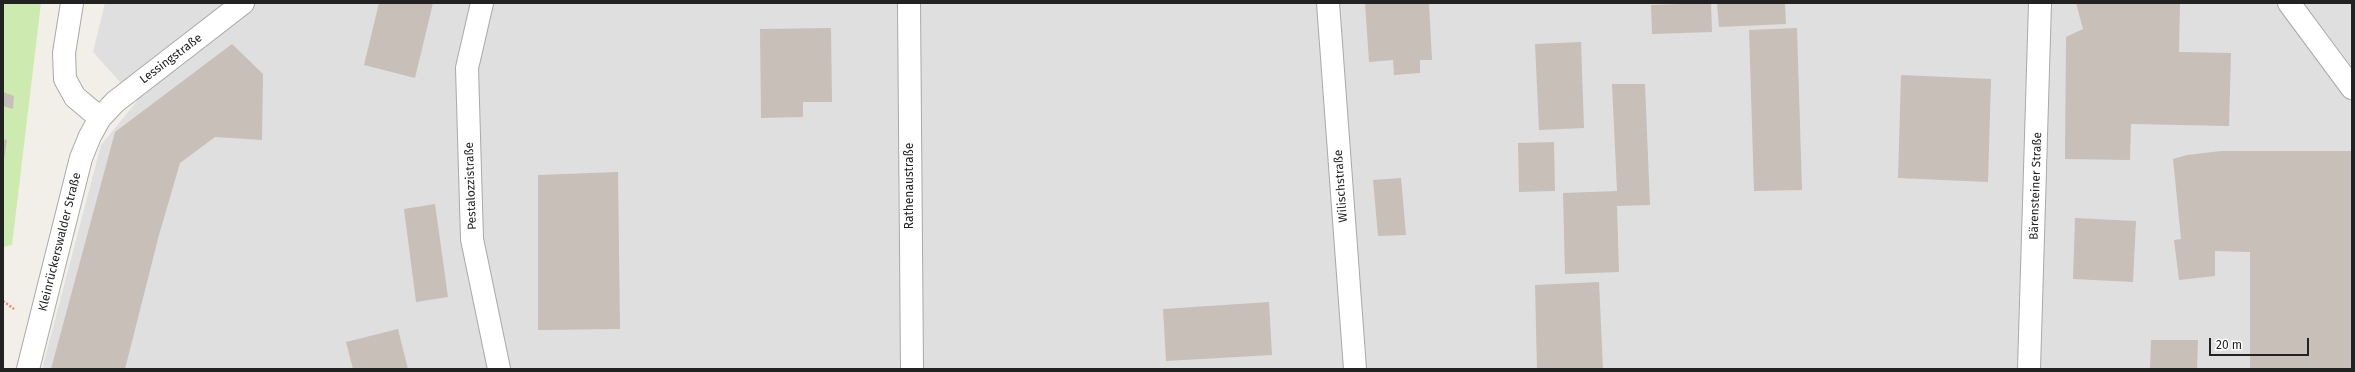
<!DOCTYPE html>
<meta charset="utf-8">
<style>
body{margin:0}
#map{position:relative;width:2355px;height:372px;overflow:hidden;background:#f2efe9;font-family:"Fira Sans",sans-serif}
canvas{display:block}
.frame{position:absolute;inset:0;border:4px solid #222;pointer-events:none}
.scale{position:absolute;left:2209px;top:338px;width:100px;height:18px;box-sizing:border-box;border:2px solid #222;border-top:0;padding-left:5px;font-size:12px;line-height:14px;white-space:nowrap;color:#222;-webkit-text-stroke:3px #fff;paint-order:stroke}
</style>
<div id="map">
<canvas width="2355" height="372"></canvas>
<div class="frame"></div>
<div class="scale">20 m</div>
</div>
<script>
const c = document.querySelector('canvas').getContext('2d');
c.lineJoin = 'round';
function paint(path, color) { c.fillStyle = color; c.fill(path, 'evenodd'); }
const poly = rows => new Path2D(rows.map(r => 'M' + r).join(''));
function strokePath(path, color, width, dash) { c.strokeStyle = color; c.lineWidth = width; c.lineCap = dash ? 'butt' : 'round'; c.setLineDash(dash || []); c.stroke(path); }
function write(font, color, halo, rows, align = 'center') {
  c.font = font + ' "Fira Sans",sans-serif'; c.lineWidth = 3.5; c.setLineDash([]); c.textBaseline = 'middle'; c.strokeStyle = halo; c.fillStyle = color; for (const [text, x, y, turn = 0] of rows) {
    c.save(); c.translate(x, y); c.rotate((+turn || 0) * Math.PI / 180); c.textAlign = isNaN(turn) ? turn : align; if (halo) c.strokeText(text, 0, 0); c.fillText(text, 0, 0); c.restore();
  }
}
const residential = poly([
 [105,3,2352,3,2352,369,42,369,101,145,137,101,93,52]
]);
const grass = poly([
 [3,3,41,3,12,245,3,247]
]);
const building = poly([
 [379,3,433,3,415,78,364,65],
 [1365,3,1429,3,1432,60,1420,60,1420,73,1394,75,1393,60,1369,62],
 [1711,3,1712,32,1652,34,1651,5],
 [1717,3,1785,3,1786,24,1719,27],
 [2076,3,2180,3,2179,52,2231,53,2229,126,2131,124,2130,160,2065,159,2066,37,2083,29],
 [831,28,832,102,803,102,803,117,761,118,760,29],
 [1797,28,1802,190,1754,191,1749,30],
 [1581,42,1584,128,1539,130,1535,44],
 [232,44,263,74,262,140,215,137,180,163,159,235,125,369,51,369,115,132],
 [1901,75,1991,79,1988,182,1898,178],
 [1612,84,1645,84,1650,205,1617,206,1619,272,1565,274,1563,193,1617,191],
 [3,92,14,96,13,109,3,106],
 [3,139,7,140,4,159,3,159],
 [1554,142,1555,191,1519,192,1518,143],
 [2221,151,2352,151,2352,369,2250,369,2250,252,2215,251,2215,276,2179,280,2174,240,2181,239,2173,159,2187,155],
 [618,172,620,329,538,330,538,175],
 [1401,178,1406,235,1378,236,1373,180],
 [435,204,448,297,416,302,404,209],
 [2075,218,2136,221,2133,282,2073,279],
 [1599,282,1603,369,1537,369,1535,285],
 [1269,302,1272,355,1166,361,1163,309],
 [398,329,408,369,353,369,346,342],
 [2151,340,2198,340,2197,369,2150,369]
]);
const path = poly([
 [3,301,14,309]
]);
const minor = poly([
 [72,3,64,53,65,79,75,97,100,118],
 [482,3,467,68,472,239,499,369],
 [909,3,912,369],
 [1328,3,1355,369],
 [2289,3,2352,88],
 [28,369,81,158,90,136,100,118,115,102,243,3],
 [2029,369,2040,3]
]);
const streetNames = [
 ["Lessingstraße",171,59,-37],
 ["Pestalozzistraße",471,186,-92],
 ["Rathenaustraße",910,186,-90],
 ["Wilischstraße",1341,186,-94],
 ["Bärensteiner Straße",2036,186,-88],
 ["Kleinrückerswalder Straße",60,242,-76]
];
paint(residential, '#e0dfdf');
paint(grass, '#cdebb0');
paint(building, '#c7bfb8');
strokePath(minor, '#a9a9a9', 24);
strokePath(path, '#fa8072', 2.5, [2, 2]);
strokePath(minor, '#fff', 22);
write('12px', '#222', '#fff', streetNames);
</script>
